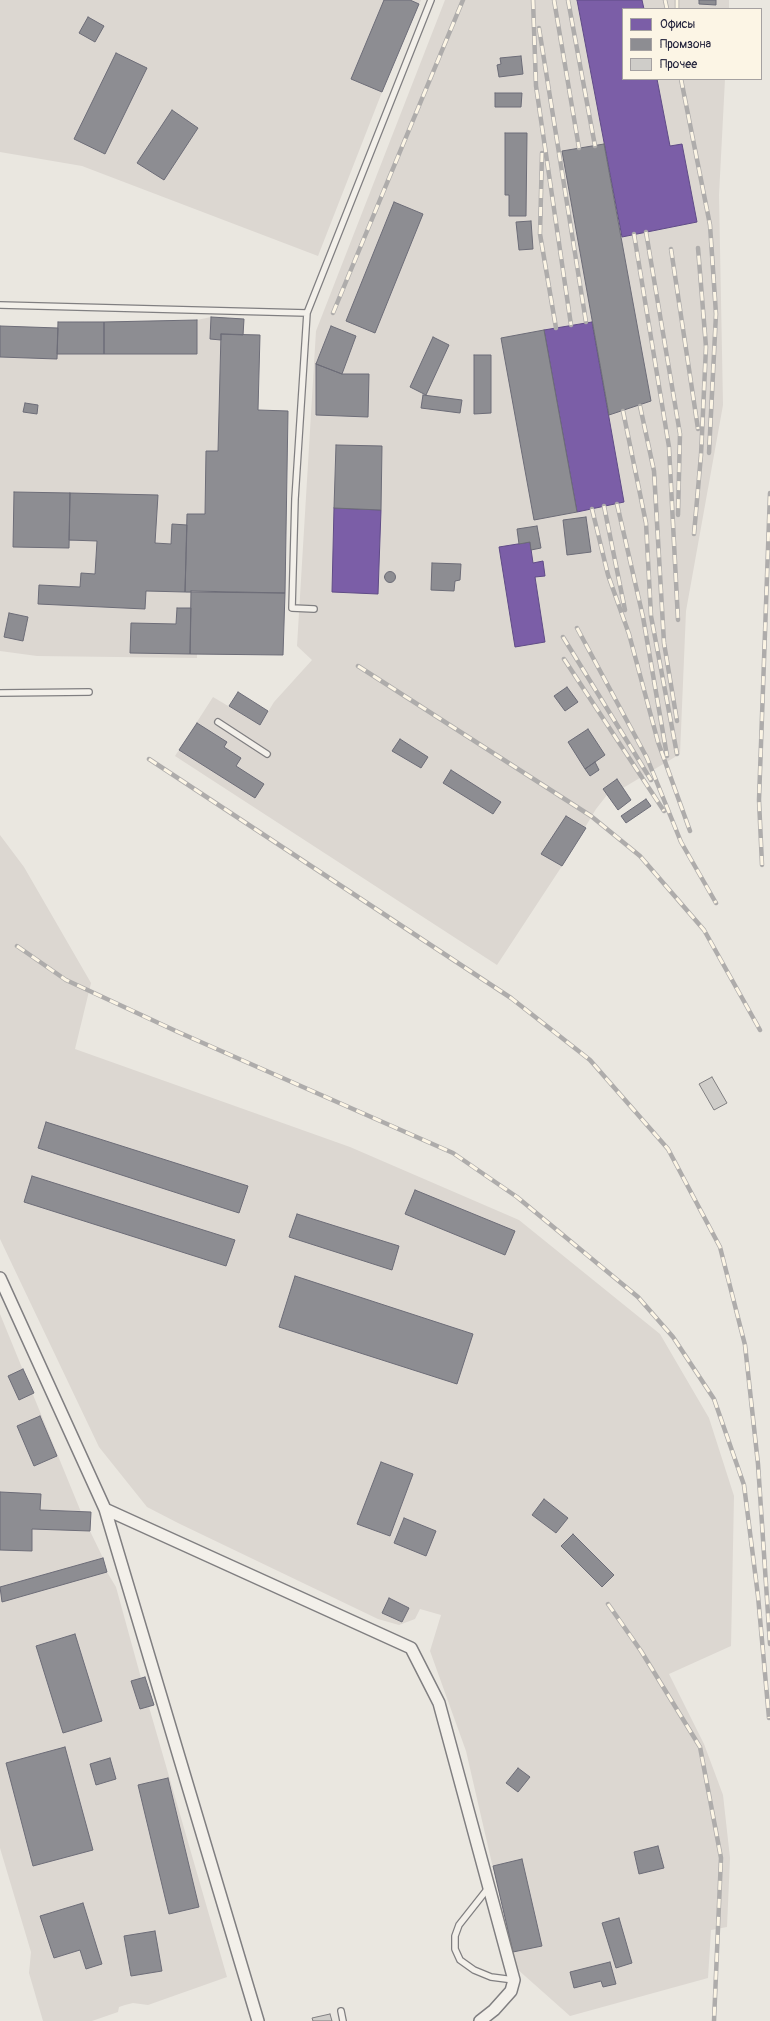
<!DOCTYPE html>
<meta charset="utf-8">
<style>
body{margin:0}
#map{position:relative;width:770px;height:2021px;overflow:hidden;background:#eae7e0;font-family:Pangolin,sans-serif}
canvas{display:block}
.legend{position:absolute;left:622px;top:8px;width:140px;height:72px;box-sizing:border-box;background:#fcf5e5;border:1px solid #a5a1a1;margin:0;padding:5px 7px;list-style:none;font-size:12px;color:#22223b}
.legend li{display:flex;align-items:center;gap:8px;height:20px}
.legend b{width:20px;border:1px solid #a5a1a1}
</style>
<div id="map">
<canvas width="770" height="2021"></canvas>
<ul class="legend">
<li><b style="height:11px;background:#7b5ea7"></b>Офисы</li>
<li><b style="height:11px;background:#8d8d92"></b>Промзона</li>
<li><b style="height:11px;background:#cfcdc9"></b>Прочее</li>
</ul>
</div>
<script>
const c = document.querySelector('canvas').getContext('2d');
c.lineJoin = 'round';
function paint(path, color) { c.fillStyle = color; c.fill(path, 'evenodd'); }
const poly = rows => new Path2D(rows.map(r => 'M' + r).join(''));
function strokePath(path, color, width, dash) { c.strokeStyle = color; c.lineWidth = width; c.lineCap = dash ? 'butt' : 'round'; c.setLineDash(dash || []); c.stroke(path); }
const built = poly([
 [0,0,421,0,382,92,318,256,82,166,0,152],
 [445,0,729,0,729,9,623,9,623,79,725,79,719,195,723,405,686,611,680,754,623,788,631,800,618,810,607,795,596,809,562,866,497,965,175,756,213,697,260,725,274,702,312,660,297,646,316,331],
 [211,317,244,319,244,334,260,335,258,410,288,411,283,655,197,654,197,658,37,656,0,651,0,326,58,328,58,322,197,320],
 [0,835,24,867,91,983,75,1049,350,1147,519,1220,660,1334,709,1418,734,1496,731,1646,669,1674,704,1744,723,1795,730,1858,727,1927,711,1930,708,1978,570,2016,516,1968,466,1751,430,1651,441,1615,420,1609,415,1619,399,1625,378,1619,178,1523,147,1507,99,1447,0,1239],
 [0,1314,81,1512,91,1512,90,1531,103,1558,107,1572,116,1587,141,1678,145,1677,154,1705,149,1707,227,1977,148,2005,133,2003,125,2005,119,2007,118,2012,92,2021,43,2021,29,1973,31,1952,0,1848]
]);
const offices = poly([
 [577,0,642,0,644,9,623,9,623,79,657,79,670,146,682,144,697,222,622,237,577,0],
 [592,322,624,502,577,512,544,330,592,322],
 [334,508,381,510,378,594,332,592,334,508],
 [530,542,533,563,543,561,545,576,535,577,545,642,515,647,499,547,530,542]
]);
const industry = poly([
 [384,0,410,0,419,4,382,92,351,79,384,0],
 [699,0,716,0,716,5,699,4,699,0],
 [88,17,104,26,95,42,79,33,88,17],
 [116,53,147,68,105,154,74,139,116,53],
 [521,56,523,74,499,77,497,65,501,64,500,58,521,56],
 [495,93,522,93,521,107,495,107,495,93],
 [172,110,198,128,164,180,137,163,172,110],
 [505,133,527,133,526,216,509,216,509,195,505,195,505,133],
 [604,144,651,401,609,415,562,151,604,144],
 [394,202,423,214,375,333,346,321,394,202],
 [531,221,533,249,519,250,516,222,531,221],
 [211,317,244,319,243,335,221,334,221,340,210,339,211,317],
 [197,320,197,354,104,354,104,322,197,320],
 [58,322,104,322,104,354,57,354,58,322],
 [0,326,58,328,57,359,0,357,0,326],
 [331,326,356,336,342,374,316,364,331,326],
 [544,330,577,512,534,520,501,338,544,330],
 [221,334,260,335,258,410,288,411,285,593,185,592,187,514,205,514,206,451,218,451,221,334],
 [433,337,449,345,426,395,410,387,433,337],
 [474,355,491,355,491,413,474,414,474,355],
 [316,364,342,374,369,374,368,417,316,415,316,364],
 [423,395,462,400,460,413,421,408,423,395],
 [25,403,38,405,37,414,23,412,25,403],
 [336,445,382,446,381,510,334,508,336,445],
 [14,492,70,493,69,548,13,547,14,492],
 [70,493,158,495,155,543,171,544,172,524,187,525,185,592,146,591,145,609,38,604,39,585,80,587,81,573,95,574,97,541,69,540,70,493],
 [586,517,591,552,567,555,563,520,586,517],
 [537,526,541,548,531,550,530,542,519,544,517,529,537,526],
 [432,563,461,564,460,580,455,581,454,591,431,590,432,563],
 '384.5 577a5.5 5.5 0 1 1 11 0a5.5 5.5 0 1 1-11 0Z',
 [191,591,285,593,283,655,190,654,191,591],
 [177,608,191,608,190,654,130,653,131,623,176,624,177,608],
 [9,613,28,617,23,641,4,637,9,613],
 [567,687,578,702,565,711,554,696,567,687],
 [238,692,268,711,260,725,229,706,238,692],
 [197,723,227,742,224,747,241,758,236,766,264,784,255,798,179,750,197,723],
 [588,729,605,755,585,769,568,742,588,729],
 [400,739,428,757,421,768,392,751,400,739],
 [595,762,599,770,590,776,585,769,595,762],
 [451,770,501,802,493,814,443,783,451,770],
 [617,779,631,800,618,810,603,789,617,779],
 [646,799,651,806,626,823,621,816,646,799],
 [566,816,586,828,562,866,541,854,566,816],
 [46,1122,248,1186,239,1213,38,1148,46,1122],
 [32,1176,235,1240,226,1266,24,1202,32,1176],
 [415,1190,515,1231,505,1255,405,1214,415,1190],
 [297,1214,399,1246,392,1270,289,1237,297,1214],
 [295,1276,473,1334,457,1384,279,1327,295,1276],
 [23,1369,34,1393,19,1400,8,1376,23,1369],
 [40,1416,57,1456,34,1466,17,1426,40,1416],
 [381,1462,413,1474,390,1536,357,1524,381,1462],
 [0,1492,41,1494,40,1510,91,1512,90,1531,32,1529,32,1551,0,1550,0,1492],
 [544,1499,568,1518,556,1533,532,1515,544,1499],
 [404,1518,436,1531,426,1556,394,1543,404,1518],
 [573,1534,614,1575,602,1587,561,1546,573,1534],
 [103,1558,107,1572,2,1602,0,1587,103,1558],
 [389,1598,409,1608,402,1622,382,1613,389,1598],
 [75,1634,102,1721,63,1733,36,1646,75,1634],
 [145,1677,154,1705,140,1709,131,1681,145,1677],
 [65,1747,93,1850,33,1866,6,1763,65,1747],
 [110,1758,116,1779,96,1785,90,1764,110,1758],
 [518,1768,530,1777,518,1792,506,1783,518,1768],
 [168,1778,199,1907,169,1914,138,1785,168,1778],
 [658,1846,664,1868,639,1874,634,1852,658,1846],
 [522,1859,542,1946,513,1952,493,1866,522,1859],
 [83,1903,102,1964,86,1969,80,1950,54,1958,40,1916,83,1903],
 [619,1918,632,1963,616,1968,602,1923,619,1918],
 [155,1931,162,1971,131,1976,124,1936,155,1931],
 [610,1962,616,1984,603,1987,601,1981,574,1988,570,1972,610,1962]
]);
const building = poly([
 [712,1077,727,1103,714,1110,699,1084,712,1077],
 [330,2014,332,2021,313,2021,312,2018,330,2014]
]);
const lane = poly([
 [0,305,307,313],
 [314,609,292,608,295,499,307,313,431,0],
 [0,693,89,692],
 [218,722,267,754],
 [489,1887,459,1925,455,1936,455,1949,460,1960,474,1970,491,1977,514,1980],
 [341,2011,343,2021]
]);
const street = poly([
 [0,1278,105,1509,258,2021],
 [105,1509,411,1648,439,1703,514,1980,511,1991,494,2010,480,2021]
]);
const rail = poly([
 [533,0,536,86,571,325],
 [554,0,579,148],
 [568,0,595,146],
 [665,0,667,9],
 [677,0,677,9],
 [539,28,586,322],
 [681,79,710,225,716,314,709,453],
 [542,153,540,234,556,328],
 [646,232,680,434,678,515],
 [634,234,669,447,678,620],
 [671,249,698,429],
 [333,313,463,0],
 [640,406,654,471,664,643,677,721],
 [623,411,646,523,651,616,677,754],
 [617,504,643,617,667,756],
 [604,506,625,610],
 [592,509,608,575,629,634,658,742,690,831],
 [694,534,701,455,706,347,698,248],
 [577,628,647,758,681,842,716,903],
 [563,637,651,780],
 [564,659,664,811],
 [358,666,591,816,640,856,704,930,760,1030],
 [149,759,511,998,590,1060,668,1149,720,1247,745,1345,758,1464,770,1644],
 [762,865,759,800,770,493],
 [17,946,66,980,178,1032,453,1153,517,1197,638,1297,673,1337,714,1399,744,1485,758,1596,769,1718],
 [608,1604,641,1651,700,1747,721,1858,714,2021]
]);
paint(built, '#dcd7d1');
paint(offices, '#7b5ea7');
strokePath(offices, '#604c87', 1);
paint(industry, '#8d8d92');
strokePath(industry, '#6d6d78', 1);
paint(building, '#cfcdc9');
strokePath(building, '#807f81', 1);
strokePath(lane, '#807f81', 8);
strokePath(street, '#807f81', 14);
strokePath(lane, '#f3f0ea', 5.5);
strokePath(street, '#f3f0ea', 11);
strokePath(rail, '#aeacab', 4.5);
strokePath(rail, '#fcf5e5', 3, [9]);
</script>
